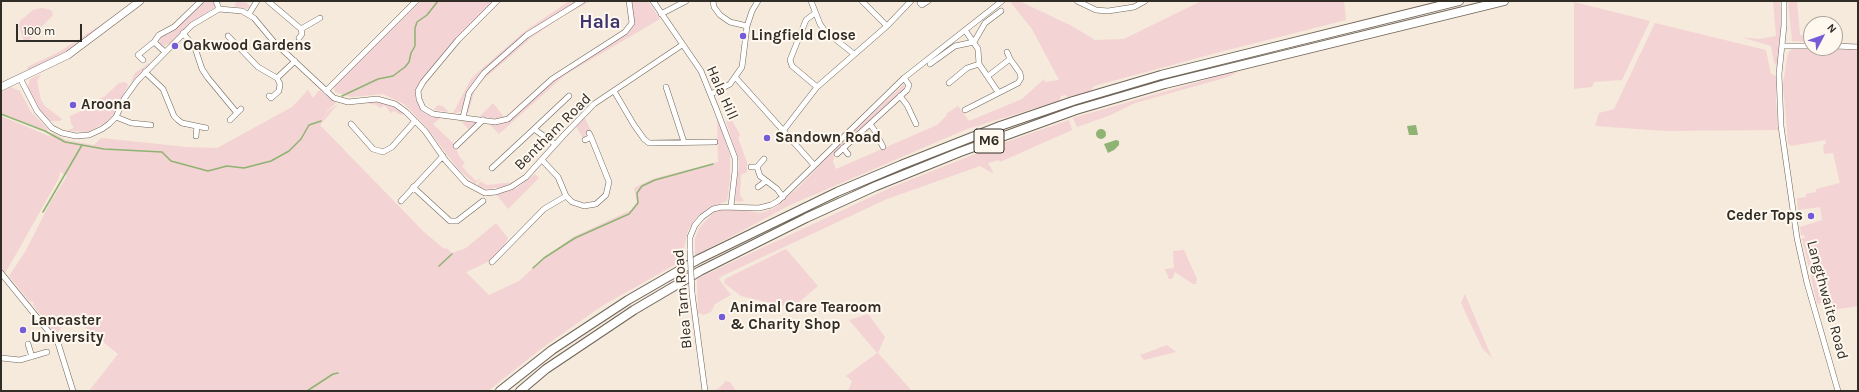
<!DOCTYPE html>
<style>
body{margin:0}
#map{position:relative;width:1859px;height:392px;overflow:hidden;background:#f5eadb;font-family:Karla,sans-serif}
canvas{display:block}
.frame{position:absolute;inset:0;border:2px solid #302c26;pointer-events:none}
.north{position:absolute;left:1803px;top:16px;width:40px;height:40px;box-sizing:border-box;background:#fff8ef;border:1px solid #aca69f;border-radius:50%;rotate:49deg;font-size:11px;font-weight:700;line-height:16px;text-align:center;color:#302c26}
.north::after{content:'';display:block;margin:auto;width:14px;height:18px;background:#745cd6;clip-path:polygon(50% 0,100% 100%,50% 72%,0 100%)}
.scale{position:absolute;left:16px;top:24px;width:66px;height:18px;box-sizing:border-box;border:2px solid #302c26;border-top:0;padding-left:5px;font-size:12px;line-height:14px;white-space:nowrap;color:#302c26;-webkit-text-stroke:3px #fff8ef;paint-order:stroke}
</style>
<div id="map">
<canvas width="1859" height="392"></canvas>
<div class="frame"></div>
<div class="north">N</div>
<div class="scale">100 m</div>
</div>
<script>
const c = document.querySelector('canvas').getContext('2d');
c.lineJoin = 'round';
function paint(path, color) { c.fillStyle = color; c.fill(path, 'evenodd'); }
const poly = rows => new Path2D(rows.map(r => 'M' + r).join(''));
function strokePath(path, color, width, dash) { c.strokeStyle = color; c.lineWidth = width; c.lineCap = dash ? 'butt' : 'round'; c.setLineDash(dash || []); c.stroke(path); }
function write(font, color, halo, rows, align = 'center') {
  c.font = font + ' Karla,sans-serif'; c.lineWidth = 4; c.setLineDash([]); c.textBaseline = 'middle'; c.strokeStyle = halo; c.fillStyle = color; for (const [text, x, y, turn = 0] of rows) {
    c.save(); c.translate(x, y); c.rotate((+turn || 0) * Math.PI / 180); c.textAlign = isNaN(turn) ? turn : align; if (halo) c.strokeText(text, 0, 0); c.fillText(text, 0, 0); c.restore();
  }
}
const green = poly([
 [133,1,135,1,100,28,71,49,30,70,28,69,27,67,59,52,116,15],
 [205,1,215,1,215,7,198,18,169,44,163,46,160,43,159,39,161,36,187,18],
 [237,1,245,1,251,7,246,9,234,6],
 [421,1,495,1,456,38,422,81,416,96,418,102,424,111,433,117,442,117,433,124,454,144,459,156,465,163,462,166,468,173,476,181,482,177,475,184,458,169,427,128,404,104,383,94,351,97,335,92,334,87,337,83],
 [569,1,578,1,560,11,529,32,479,75,462,110,458,113,453,113,471,79,477,73,525,31],
 [585,1,591,1,560,18,531,38,482,81,475,90,468,113,466,112,467,103,477,82,527,37,560,14],
 [630,1,648,1,660,19,565,75,499,134,491,126,495,122,508,119,552,79,625,32,632,23],
 [1012,1,1019,1,1072,26,1095,40,1124,39,1201,1,1344,1,1346,20,1220,52,1094,86,1090,91,1068,97,1065,95,1061,96,1059,101,967,129,790,205,695,256,695,239,699,228,714,212,730,208,761,213,774,208,798,188,834,150,904,84,905,87,892,101,836,152,833,161,836,169,937,125,947,115,946,114,958,106,969,121,1022,99,1044,79,1045,82,1059,80,1032,29,1011,3],
 [1773,1,1780,1,1782,21,1782,43,1778,67,1774,63,1771,46,1741,37,1759,39,1776,36],
 [1788,1,1797,1,1800,35,1811,37,1811,42,1792,41],
 [1574,2,1650,21,1622,80,1594,82,1592,87,1574,89],
 [42,8,51,10,53,15,29,40,24,41,19,27,20,21,33,10],
 [1655,23,1766,50,1771,74,1776,76,1776,103,1778,130,1665,131,1595,126,1599,113,1614,109],
 [1793,48,1858,50,1858,306,1826,311,1824,302,1817,304,1802,238,1805,238,1804,235,1801,235,1800,227,1822,220,1820,207,1798,210,1797,198,1806,197,1806,194,1816,192,1816,189,1840,183,1833,153,1824,154,1823,145,1826,144,1825,140,1791,146,1788,143,1783,84,1788,53],
 [149,63,149,65,130,83,135,73],
 [1238,72,1228,77,1135,103,1111,115,1077,127,1073,118,1229,73],
 [41,74,37,82,41,100,45,106,62,119,60,121,50,121,44,116,36,107,29,94,28,87,30,79],
 [125,82,128,85,114,115,108,121,88,132,68,131,74,127,71,124,70,116,81,111,84,104,93,102,105,96,119,83],
 [11,87,20,91,31,112,48,129,47,131,1,113,1,92],
 [308,90,313,98,319,90,336,103,328,110,321,122,329,110,338,104,320,125,424,232,443,248,448,249,452,253,466,248,496,223,508,238,502,250,490,261,466,272,489,295,519,281,544,258,573,237,631,210,637,202,634,188,652,179,718,162,717,116,730,155,730,180,727,201,710,207,696,218,688,230,684,248,685,259,602,306,542,348,488,391,89,391,118,354,70,315,56,335,33,305,34,303,32,301,30,302,9,276,25,252,51,201,67,176,60,172,59,178,19,249,5,273,1,270,1,116,49,136,53,133,66,140,94,145,101,138,187,147,217,148,292,107],
 [375,101,391,103,403,112,401,115,394,111,391,113,385,106,383,106,380,108,377,105,366,103],
 [493,103,504,117,499,119,479,117],
 [438,105,443,106,449,112,433,110],
 [585,118,590,129,583,139,576,126],
 [731,118,740,135,738,138,747,162,747,172,741,175,740,195,744,201,738,202,735,199,739,163,726,121],
 [460,120,476,121,478,123,470,131],
 [1069,120,1072,130,1000,162,999,160,988,163,994,174,980,166,887,199,722,276,719,279,731,295,715,304,711,312,703,315,698,313,697,279,698,278,890,188,995,146],
 [535,174,539,178,508,209,496,194,517,188],
 [480,181,487,185,514,182,503,187,487,189,477,186],
 [786,249,818,286,792,308,741,296,724,283,725,279],
 [1184,250,1197,279,1196,284,1193,284,1175,272,1172,279,1169,279,1165,269,1174,268,1173,251],
 [1465,294,1492,358,1482,348,1461,303],
 [868,314,885,337,878,353,912,391,848,391,852,381,846,376,877,353,849,320],
 [1167,345,1176,352,1144,360,1140,355],
 [726,381,730,382,736,391,710,391,718,389]
]);
const water = poly([
 [1416,125,1418,135,1409,135,1407,126],
 '1096 134a5 5 0 1 1 10 0a5 5 0 1 1-10 0Z',
 [1116,140,1119,141,1119,145,1114,150,1108,153,1104,144]
]);
const stream = poly([
 [342,96,378,79,393,76,405,67,409,62,411,53,415,46,415,28,417,22,427,15,438,1],
 [1,114,45,131,65,142,104,149,162,152,171,161,208,171,227,166,244,168,271,161,289,151,301,139,309,125,321,121],
 [43,212,82,145],
 [439,266,452,254],
 [533,268,544,258,575,238,629,214,638,203,637,193,642,186,655,180,713,164],
 [307,391,333,374,338,373]
]);
const minor = poly([
 [216,1,219,9],
 [268,1,301,29,320,18],
 [497,1,458,40,423,82,418,91,419,99,423,108,433,114,495,122,508,119,552,79,625,32,632,23,629,1],
 [653,1,701,71,716,108,735,158,735,171,731,206],
 [713,1,714,7,720,15,730,22,747,26],
 [811,1,820,24,825,31,854,54],
 [862,1,887,26],
 [1077,1,1096,10,1108,11,1134,7,1145,1],
 [1784,1,1784,25,1779,74,1781,126,1797,238,1807,283,1838,391],
 [920,3,922,5,928,1],
 [815,13,806,20,790,60,792,66,817,87],
 [249,14,257,1],
 [661,14,686,1],
 [965,30,978,49,979,64,998,92],
 [183,33,195,48,202,69,208,78,237,113],
 [228,36,258,67,277,78,295,61],
 [299,38,302,34,301,29],
 [154,42,165,52],
 [1783,46,1811,46],
 [1835,46,1858,47],
 [1007,52,1010,59],
 [143,60,138,55,154,42,159,35,174,27,201,1],
 [930,64,955,46,974,42,985,23,1001,11],
 [145,72,163,89,174,116,178,120,182,123,206,128],
 [20,78,37,111,52,128,62,133,76,136,89,135,102,129,109,124,116,117,124,99,137,81,192,25,219,9,242,11,254,18,274,42,334,98,348,102,377,99,395,104,406,112,425,131,446,161,466,183,485,193,496,192,511,187,526,177,563,136,594,104,682,45],
 [736,78,814,165],
 [949,83,967,68,979,64],
 [666,87,684,142],
 [326,91,416,1],
 [614,91,634,125,644,139,649,143,715,142],
 [711,94,730,84,742,67,747,26,752,11,758,1],
 [269,96,271,98,279,91,280,84,277,78],
 [900,96,907,105,916,124],
 [965,110,1018,83,1021,78,1020,73,1010,59,988,76],
 [116,117,131,123,151,125],
 [463,117,469,93,484,73,527,35,582,1],
 [230,120,241,109],
 [351,124,373,149,383,152,392,147,415,121],
 [870,124,875,131,883,147],
 [783,131,817,87,887,26,911,1],
 [196,136,197,126],
 [585,140,591,137,589,133],
 [555,144,534,129,569,96],
 [456,146,483,120],
 [843,148,848,154],
 [837,154,907,90,909,85,904,78],
 [542,160,558,177,566,196,572,202,584,206,596,204,606,195,609,182,591,137],
 [751,167,757,167,764,159],
 [757,167,760,176,777,189,783,197],
 [492,168,534,129],
 [413,187,450,221,457,221,483,201],
 [758,187,766,181],
 [401,201,443,156],
 [690,250,690,237,695,225,702,217,713,209,722,207,759,208,771,205,778,201,904,78,1002,1],
 [492,262,544,209,566,196],
 [1,273,58,343,73,391],
 [692,293,705,391],
 [28,344,32,357],
 [1,358,20,360,47,352]
]);
const major = poly([
 [1,87,68,55,140,1]
]);
const highway = poly([
 [500,391,552,350,628,300,699,259,837,192,901,165,1000,126,1073,101,1161,75,1459,1],
 [520,391,546,369,634,310,700,271,806,218,876,186,960,152,1076,110,1165,84,1504,1]
]);
const minorBridge = poly([
 [690,250,692,293]
]);
const markers = [
 [743,36,4,"#745cd6"],
 [175,46,4,"#745cd6"],
 [73,105,4,"#745cd6"],
 [767,138,4,"#745cd6"],
 [1811,216,4,"#745cd6"],
 [722,317,4,"#745cd6"],
 [23,330,4,"#745cd6"]
];
const shields = [
 [989,141,30]
];
const shieldNames = [
 ["M6",989,141]
];
const poiNames = [
 ["Lingfield Close",751,36],
 ["Oakwood Gardens",183,46],
 ["Aroona",81,105],
 ["Sandown Road",775,138],
 ["Ceder Tops",1803,216,"right"],
 ["Animal Care Tearoom",730,308],
 ["& Charity Shop",730,325],
 ["Lancaster",31,321],
 ["University",31,338]
];
const streetNames = [
 ["Hala Hill",722,93,66],
 ["Bentham Road",553,132,-45],
 ["Blea Tarn Road",683,299,-95],
 ["Langthwaite Road",1827,300,75]
];
const districtNames = [
 ["Hala",600,23]
];
paint(green, '#f4d3d4');
paint(water, '#8eb372');
strokePath(stream, '#8eb372', 1.5);
strokePath(minor, '#6f6558', 6);
strokePath(major, '#6f6558', 8);
strokePath(highway, '#6f6558', 10);
strokePath(minor, '#fff', 5);
strokePath(major, '#fff', 7);
strokePath(highway, '#fff', 8);
strokePath(minorBridge, '#6f6558', 6, []);
strokePath(minorBridge, '#fff', 5);
for (const [x, y, r, color] of markers) { const dot = new Path2D(); dot.arc(x, y, r, 0, 2 * Math.PI); c.fillStyle = color; c.fill(dot); strokePath(dot, '#fff8ef', 1.5); }
for (const [x, y, w] of shields) { const box = new Path2D(); box.roundRect(x - w / 2, y - 12, w, 24, 3); c.fillStyle = '#fff8ef'; c.fill(box); strokePath(box, '#302c26', 1); }
write('bold 14px', '#302c26', null, shieldNames);
write('bold 15px', '#302c26', '#fff8ef', poiNames, 'left');
write('15px', '#302c26', '#fff8ef', streetNames);
write('bold 19px', '#3e3470', '#fff8ef', districtNames);
</script>
